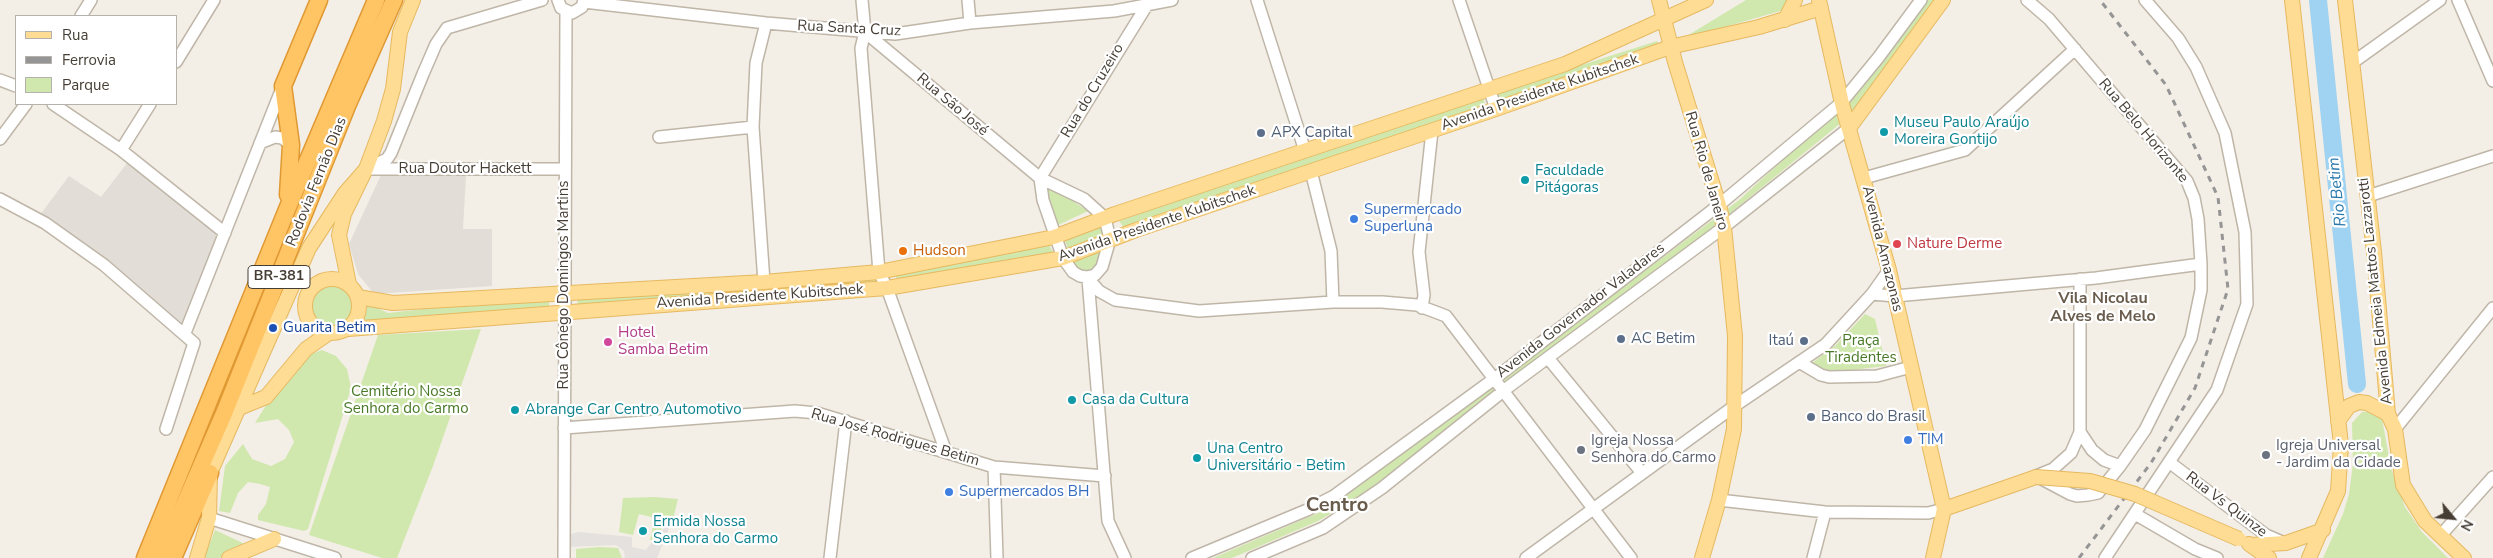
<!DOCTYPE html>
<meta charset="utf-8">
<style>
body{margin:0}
#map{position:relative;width:2493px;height:558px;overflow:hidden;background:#f3eee6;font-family:"Nunito Sans",sans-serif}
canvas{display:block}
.legend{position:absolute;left:15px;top:15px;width:162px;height:90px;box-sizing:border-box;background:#fff;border:1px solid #b5b2ae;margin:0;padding:6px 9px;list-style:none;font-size:15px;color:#463e35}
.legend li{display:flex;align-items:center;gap:10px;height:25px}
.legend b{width:25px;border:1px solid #b5b2ae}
.north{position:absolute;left:2428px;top:493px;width:50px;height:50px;-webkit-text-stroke:4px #fff;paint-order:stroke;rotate:118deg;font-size:14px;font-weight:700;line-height:20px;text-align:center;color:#463e35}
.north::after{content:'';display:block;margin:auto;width:18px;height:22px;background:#463e35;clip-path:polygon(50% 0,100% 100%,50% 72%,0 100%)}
</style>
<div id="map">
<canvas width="2493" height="558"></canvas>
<ul class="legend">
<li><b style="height:6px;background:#ffdc93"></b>Rua</li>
<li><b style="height:6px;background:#959595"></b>Ferrovia</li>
<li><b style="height:14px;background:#d0e8ad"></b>Parque</li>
</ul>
<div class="north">N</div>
</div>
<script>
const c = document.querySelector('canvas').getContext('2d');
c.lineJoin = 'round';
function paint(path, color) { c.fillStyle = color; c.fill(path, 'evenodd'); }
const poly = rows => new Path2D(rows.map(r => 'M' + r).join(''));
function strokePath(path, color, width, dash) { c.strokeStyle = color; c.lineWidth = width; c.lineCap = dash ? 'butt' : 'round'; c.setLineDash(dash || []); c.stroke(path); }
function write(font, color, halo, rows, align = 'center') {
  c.font = font + ' "Nunito Sans",sans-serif'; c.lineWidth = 4.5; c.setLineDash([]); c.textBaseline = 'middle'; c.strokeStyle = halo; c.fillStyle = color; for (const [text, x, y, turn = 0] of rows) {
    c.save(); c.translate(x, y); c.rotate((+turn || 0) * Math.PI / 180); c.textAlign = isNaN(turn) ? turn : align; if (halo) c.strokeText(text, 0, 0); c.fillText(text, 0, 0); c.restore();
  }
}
const industrial = poly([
 [131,158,225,233,185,333,37,219,69,176,101,197],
 [381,175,466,176,463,229,492,229,492,286,374,294,358,274,349,244]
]);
const green = poly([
 [1746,0,1790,0,1784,10,1682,39],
 [1924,0,1937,0,1858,109,1679,255,1520,372,1358,498,1318,521,1239,555,1232,558,1213,558,1330,508,1739,200,1854,95],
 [1657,41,1660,46,1499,102,1497,92],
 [1482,95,1486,106,1125,229,1119,221],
 [1045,184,1054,189,1088,211,1056,226],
 [1101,223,1106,235,1068,249,1064,238],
 [1049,245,1054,254,898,282,895,274],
 [1104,247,1098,263,1093,271,1088,273,1075,269,1069,259],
 [876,277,877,285,579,313,577,299],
 '312 305a22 22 0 1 1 44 0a22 22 0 1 1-44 0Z',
 [549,299,549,317,360,326,366,314,367,303,388,313,451,306],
 [1865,314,1875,319,1886,366,1842,371,1824,372,1816,368,1812,363,1836,345],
 [481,329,433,466,397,558,382,558,309,535,378,335],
 [322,350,336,356,347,369,351,388,308,529,304,531,258,520,258,515,266,504,270,487,260,484,248,482,238,493,230,513,219,511,225,466,243,444,252,459,271,466,285,459,294,442,289,430,278,419,255,423,270,399,309,355],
 [2371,411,2382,419,2391,468,2405,507,2422,532,2448,558,2323,558,2343,514,2349,494,2353,464,2352,423,2362,412],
 [654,497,678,499,673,519,664,524,655,541,650,540,655,518,639,514,633,535,619,532,623,498],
 [215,530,247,545,220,558,204,558],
 [599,547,618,548,622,558,576,558,576,549]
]);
const parking = poly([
 [672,521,657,558,625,558,624,551,616,545,565,547,565,536,578,532,632,537,632,547,646,550,652,542,657,543,665,525]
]);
const river = poly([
 [2318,0,2357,384]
]);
const minor = poly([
 [558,0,561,8,572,13,582,7,584,0],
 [862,0,865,32,861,48,879,272,887,288,946,452],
 [968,0,970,23],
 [1257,0,1305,151],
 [1459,0,1496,109],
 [2027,0,2049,19,2187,181,2194,198,2198,219,2201,264,2201,290,2191,338,2145,430,2120,466,2098,493,2088,495,2077,496,2070,494,2040,478],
 [2458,0,2493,81],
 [584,2,766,23,895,34,970,23,1114,11,1172,0],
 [81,16,91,0],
 [865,32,1040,178,1084,199,1105,218,1110,239,1102,267,1095,275,1087,277,1080,276,1073,272,1063,258,1043,200,1040,178],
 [176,62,214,0],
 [2352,63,2440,0],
 [0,80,16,86],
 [53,104,121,150,225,233],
 [659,137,753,127],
 [0,139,26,104],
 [260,143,275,137,282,138,291,145],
 [121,150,150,104],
 [366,169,387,159,391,153,423,74,436,44,447,28,542,0],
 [371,169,564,169],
 [1311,171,1331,251,1333,302],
 [1040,178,1147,5],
 [1864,178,1965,150,2075,49],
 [2368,196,2493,156],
 [0,199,45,223,104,265,194,343,166,429],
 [1087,277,1099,291,1115,300,1199,311,1333,302,1382,302,1417,305,1446,316,1631,558],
 [1088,279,1108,521,1125,558],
 [764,282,753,127,756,63,766,23],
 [1872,294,1895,296,2096,278,2201,264],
 [1422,308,1424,295,1419,252,1432,131],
 [185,333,282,88],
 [1548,358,1642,473],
 [1799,362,1821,375,1829,377,1877,376,1911,367],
 [564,428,795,411,817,413,994,467,1105,476],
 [2395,429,2493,308],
 [2080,432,2092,450,2104,460,2120,466],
 [2169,462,2266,535,2282,542],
 [994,467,997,558],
 [2036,476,2053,469,2071,453,2080,432,2080,279],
 [1719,500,1825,512,1928,513,1944,509],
 [2135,514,2195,549,2217,558],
 [209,518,335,558],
 [2440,536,2493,477],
 [564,558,566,11],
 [830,558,846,421],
 [1192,558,1307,510,1334,496,1498,376,1719,205,1841,103,1878,58,1921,0],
 [1252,558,1323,528,1382,488,1507,388,1724,227,1849,128],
 [1526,558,1736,405,1826,344,1872,294,1889,270],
 [1813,558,1825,512],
 [2105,558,2217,390,2247,304,2245,232,2225,133,2196,67,2178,38,2145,0]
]);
const major = poly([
 [1659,0,1675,62,1719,205,1724,227,1735,336,1734,429,1719,500,1702,558],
 [1819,0,1843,108,1889,270,1944,509,1933,558],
 [2292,0,2341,445,2338,491,2309,558],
 [2345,0,2374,252,2388,414,2395,429,2403,485,2425,521,2464,558],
 [1785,20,1795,0],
 [1849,128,1943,0],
 '305 306a27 27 0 1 1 54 0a27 27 0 1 1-54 0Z',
 [349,284,339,235,344,214,366,169,384,121,393,89,400,32,413,0],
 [358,297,393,303,764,282,879,272,1054,237,1115,214,1565,64,1706,0],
 [348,329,887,288,1063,258,1136,230,1496,109,1670,47,1759,27,1821,8],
 [239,408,266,397,306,349,329,333],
 [2338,421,2349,406,2359,402,2367,403,2388,414],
 [1944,509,2036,477],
 [2249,544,2269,558],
 [2251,545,2286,543,2323,530],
 [197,558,209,518,210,473,309,248,345,193,366,169],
 [229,558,274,539]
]);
const highway = poly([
 [288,195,291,145,283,86,319,0],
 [145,558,288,207,376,0],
 [161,558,225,411,347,106,394,0],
 [173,558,210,473]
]);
const rail = poly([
 [2079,558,2151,463,2195,388,2228,289,2218,197,2166,85,2100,0]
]);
const majorBridge = poly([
 [2036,477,2090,481,2135,494,2239,539]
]);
const markers = [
 [1884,132,5,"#0f9aa8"],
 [1261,133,5,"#5c6f8a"],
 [1525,180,5,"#0f9aa8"],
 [1354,219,5,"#3f7fe0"],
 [1897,244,5,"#e0444e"],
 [903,251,5,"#e8710a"],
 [273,328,5,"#1a4fb4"],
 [1621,339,5,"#5c6f8a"],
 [1804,341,5,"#5c6f8a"],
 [608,342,5,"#d1479c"],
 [1072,400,5,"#0f9aa8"],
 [515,410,5,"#0f9aa8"],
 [1811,417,5,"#5c6f8a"],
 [1908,440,5,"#3f7fe0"],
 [1581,450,5,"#6b7280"],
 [2266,455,5,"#6b7280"],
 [1197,458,5,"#0f9aa8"],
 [949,492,5,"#3f7fe0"],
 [643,531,5,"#0f9aa8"]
];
const shields = [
 [279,277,62]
];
const shieldNames = [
 ["BR-381",279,277]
];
const streetNames = [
 ["Rua Santa Cruz",849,29,3],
 ["Rua do Cruzeiro",1093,91,-59],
 ["Avenida Presidente Kubitschek",1540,93,-19],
 ["Rua São José",952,105,40],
 ["Rua Belo Horizonte",2143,131,50],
 ["Rua Doutor Hackett",465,169],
 ["Rua Rio de Janeiro",1706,171,74],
 ["Rodovia Fernão Dias",317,182,-68],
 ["Avenida Presidente Kubitschek",1157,224,-19],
 ["Avenida Amazonas",1882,249,76],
 ["Rua Cônego Domingos Martins",564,285,-90],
 ["Avenida Edmeia Mattos Lazzarotti",2376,291,-96],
 ["Avenida Presidente Kubitschek",760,297,-4],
 ["Avenida Governador Valadares",1581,311,-38],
 ["Rua José Rodrigues Betim",895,438,16],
 ["Rua Vs Quinze",2226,505,37]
];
const cultureNames = [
 ["Museu Paulo Araújo",1894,123],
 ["Moreira Gontijo",1894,140],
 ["Faculdade",1535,171],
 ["Pitágoras",1535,188],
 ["Casa da Cultura",1082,400],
 ["Abrange Car Centro Automotivo",525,410],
 ["Una Centro",1207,449],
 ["Universitário - Betim",1207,466],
 ["Ermida Nossa",653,522],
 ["Senhora do Carmo",653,539]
];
const serviceNames = [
 ["APX Capital",1271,133],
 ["AC Betim",1631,339],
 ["Itaú",1794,341,"right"],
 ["Banco do Brasil",1821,417]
];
const shopNames = [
 ["Supermercado",1364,210],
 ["Superluna",1364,227],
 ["TIM",1918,440],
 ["Supermercados BH",959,492]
];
const healthNames = [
 ["Nature Derme",1907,244]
];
const foodNames = [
 ["Hudson",913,251]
];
const transitNames = [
 ["Guarita Betim",283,328]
];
const hotelNames = [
 ["Hotel",618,333],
 ["Samba Betim",618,350]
];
const parkNames = [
 ["Praça",1861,341],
 ["Tiradentes",1861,358],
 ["Cemitério Nossa",406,392],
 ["Senhora do Carmo",406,409]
];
const worshipNames = [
 ["Igreja Nossa",1591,441],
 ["Senhora do Carmo",1591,458],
 ["Igreja Universal",2276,446],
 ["- Jardim da Cidade",2276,463]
];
const waterNames = [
 ["Rio Betim",2338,192,-96]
];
const neighbourhoodNames = [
 ["Vila Nicolau",2103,299],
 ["Alves de Melo",2103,317]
];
const districtNames = [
 ["Centro",1337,506]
];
paint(industrial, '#e2ddd7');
paint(green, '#d0e8ad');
paint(parking, '#e4e1de');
strokePath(river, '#a0d3f1', 18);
strokePath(minor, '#bfb6a8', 14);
strokePath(major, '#e6b961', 16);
strokePath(highway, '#e09932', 19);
strokePath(minor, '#fff', 11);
strokePath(major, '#ffdc93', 14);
strokePath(highway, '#ffc565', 16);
strokePath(rail, '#959595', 3, [6, 6]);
strokePath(majorBridge, '#e6b961', 16, []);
strokePath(majorBridge, '#ffdc93', 14);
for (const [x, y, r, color] of markers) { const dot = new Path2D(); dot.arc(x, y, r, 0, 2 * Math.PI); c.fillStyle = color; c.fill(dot); strokePath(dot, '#fff', 2); }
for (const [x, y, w] of shields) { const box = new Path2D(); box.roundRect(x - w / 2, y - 11.5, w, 23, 4); c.fillStyle = '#fff'; c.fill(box); strokePath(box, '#463e35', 1); }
write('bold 14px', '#463e35', null, shieldNames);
write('15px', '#463e35', '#fff', streetNames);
write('15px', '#0d838f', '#fff', cultureNames, 'left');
write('15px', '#4e5e75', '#fff', serviceNames, 'left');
write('15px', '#366cbe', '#fff', shopNames, 'left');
write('15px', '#be3a42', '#fff', healthNames, 'left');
write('15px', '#c56008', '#fff', foodNames, 'left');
write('15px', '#164399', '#fff', transitNames, 'left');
write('15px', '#b23c85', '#fff', hotelNames, 'left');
write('15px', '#497927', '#fff', parkNames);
write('15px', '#5b616d', '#fff', worshipNames, 'left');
write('italic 16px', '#2b7aac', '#fff', waterNames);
write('bold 16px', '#695c4c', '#fff', neighbourhoodNames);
write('bold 20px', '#695c4c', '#fff', districtNames);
</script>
